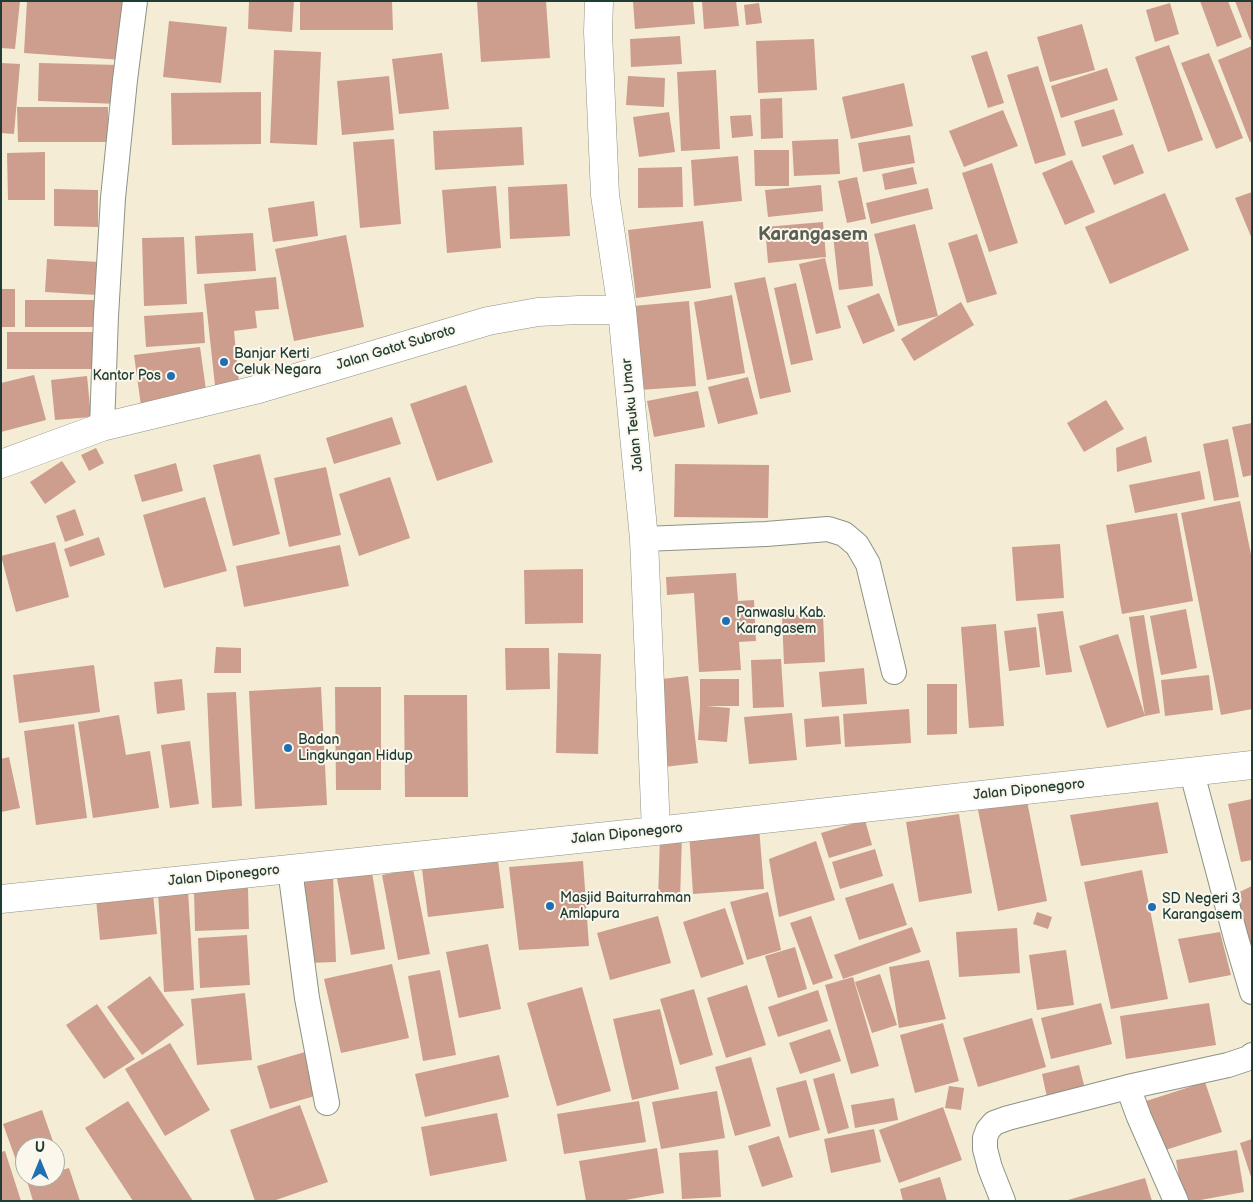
<!DOCTYPE html>
<style>
body{margin:0}
#map{position:relative;width:1253px;height:1202px;overflow:hidden;background:#f5ecd6;font-family:"Balsamiq Sans",sans-serif}
canvas{display:block}
.frame{position:absolute;inset:0;border:2px solid #1f3d34;pointer-events:none}
.north{position:absolute;left:15px;top:1137px;width:50px;height:50px;box-sizing:border-box;background:#fbf7ec;border:1px solid #a3ada2;border-radius:50%;rotate:0deg;font-size:14px;font-weight:700;line-height:20px;text-align:center;color:#1f3d34}
.north::after{content:'';display:block;margin:auto;width:18px;height:22px;background:#1f6fb2;clip-path:polygon(50% 0,100% 100%,50% 72%,0 100%)}
</style>
<div id="map">
<canvas width="1253" height="1202"></canvas>
<div class="frame"></div>
<div class="north">U</div>
</div>
<script>
const c = document.querySelector('canvas').getContext('2d');
c.lineJoin = 'round';
function paint(path, color) { c.fillStyle = color; c.fill(path, 'evenodd'); }
const poly = rows => new Path2D(rows.map(r => 'M' + r).join(''));
function strokePath(path, color, width, dash) { c.strokeStyle = color; c.lineWidth = width; c.lineCap = dash ? 'butt' : 'round'; c.setLineDash(dash || []); c.stroke(path); }
function write(font, color, halo, rows, align = 'center') {
  c.font = font + ' "Balsamiq Sans",sans-serif'; c.lineWidth = 4; c.setLineDash([]); c.textBaseline = 'middle'; c.strokeStyle = halo; c.fillStyle = color; for (const [text, x, y, turn = 0] of rows) {
    c.save(); c.translate(x, y); c.rotate((+turn || 0) * Math.PI / 180); c.textAlign = isNaN(turn) ? turn : align; if (halo) c.strokeText(text, 0, 0); c.fillText(text, 0, 0); c.restore();
  }
}
const building = poly([
 [1,1,20,1,15,49,1,48],
 [27,1,126,2,122,60,24,53],
 [249,1,294,1,292,32,248,29],
 [300,1,392,1,393,30,300,30],
 [477,1,546,1,550,58,481,62],
 [633,1,693,1,695,24,635,29],
 [702,1,736,1,739,26,704,29],
 [1200,1,1228,1,1242,37,1217,47],
 [1235,1,1252,1,1252,39,1250,40],
 [759,3,762,23,746,25,744,5],
 [1170,3,1179,34,1155,42,1146,10],
 [169,21,227,27,221,83,163,77],
 [1082,24,1095,70,1050,82,1037,37],
 [680,36,682,64,631,67,630,39],
 [814,39,817,90,758,93,756,41],
 [1169,45,1203,140,1168,152,1135,57],
 [1252,46,1252,142,1250,142,1218,60],
 [274,50,321,52,317,145,270,143],
 [987,51,1004,103,988,108,971,56],
 [442,53,449,109,399,114,392,59],
 [1209,53,1243,138,1216,149,1181,63],
 [1,63,20,64,14,134,1,133],
 [39,63,120,65,119,104,38,101],
 [1038,66,1066,155,1035,164,1007,75],
 [1107,68,1118,100,1061,118,1051,86],
 [716,70,720,149,681,151,677,72],
 [389,76,394,130,342,135,337,81],
 [628,76,665,78,664,107,626,105],
 [904,83,913,126,851,139,842,97],
 [261,92,261,144,172,145,171,93],
 [782,98,783,138,761,139,760,99],
 [17,107,108,107,108,142,18,142],
 [1114,109,1123,135,1082,147,1074,121],
 [1003,110,1018,146,964,167,949,131],
 [669,112,675,152,639,157,633,117],
 [751,115,753,136,732,138,730,116],
 [522,127,524,165,435,170,433,131],
 [910,135,915,163,863,172,858,143],
 [394,139,401,224,360,228,353,142],
 [838,139,840,174,794,176,792,141],
 [1133,144,1144,173,1114,185,1102,156],
 [754,150,789,150,789,186,755,186],
 [45,152,45,200,8,200,7,153],
 [738,156,742,201,694,206,691,160],
 [1072,160,1095,212,1065,225,1042,173],
 [992,163,1018,243,989,252,962,173],
 [682,167,683,207,638,208,638,168],
 [913,167,917,184,885,190,882,174],
 [857,177,866,219,847,223,838,181],
 [567,184,570,236,510,239,508,187],
 [821,185,823,211,768,217,765,190],
 [496,186,501,248,447,253,442,190],
 [928,188,933,209,871,224,866,203],
 [54,189,98,190,98,227,54,226],
 [1252,192,1252,239,1235,198],
 [1165,193,1189,250,1110,284,1085,227],
 [314,201,318,236,273,242,268,208],
 [703,221,711,288,636,298,628,230],
 [823,222,826,257,768,263,765,227],
 [915,224,938,316,898,326,874,234],
 [867,231,873,286,839,290,833,235],
 [253,233,256,271,197,274,195,236],
 [977,234,997,294,967,303,948,243],
 [346,235,364,327,294,341,275,249],
 [184,237,187,304,144,306,142,238],
 [825,258,841,328,816,334,799,264],
 [47,259,99,262,97,295,45,292],
 [276,277,279,309,255,311,257,328,234,331,240,393,216,395,204,284],
 [765,277,791,392,760,399,734,283],
 [796,283,813,360,791,365,774,288],
 [1,289,15,289,15,327,1,327],
 [879,293,895,331,863,344,847,306],
 [732,295,745,373,707,380,694,302],
 [25,300,94,300,94,327,25,327],
 [689,301,696,386,640,390,633,306],
 [961,302,974,325,914,361,901,339],
 [203,312,205,343,146,347,144,316],
 [7,332,94,332,94,369,7,369],
 [200,347,207,397,141,406,134,355],
 [34,375,46,420,1,432,1,383],
 [87,376,91,417,55,420,51,380],
 [748,377,758,414,718,424,708,387],
 [466,385,493,462,437,481,410,404],
 [698,391,705,427,654,437,647,401],
 [1106,400,1124,429,1084,452,1067,423],
 [392,417,401,444,334,464,326,438],
 [1252,423,1252,475,1243,477,1232,427],
 [1146,436,1152,462,1117,472,1116,448],
 [1228,439,1239,497,1214,501,1203,444],
 [96,448,104,463,89,471,81,455],
 [260,454,280,534,233,546,213,465],
 [62,461,76,482,45,504,30,482],
 [176,463,183,491,142,502,134,475],
 [675,464,769,465,768,518,674,517],
 [326,467,341,535,289,547,274,478],
 [1200,471,1205,499,1135,513,1129,485],
 [390,477,410,538,359,556,339,494],
 [205,497,227,571,164,588,143,515],
 [1240,501,1252,559,1252,709,1221,715,1181,513],
 [75,509,84,535,65,542,56,516],
 [1177,513,1193,601,1122,614,1106,525],
 [99,537,105,555,70,567,64,549],
 [55,542,69,597,16,612,1,556],
 [1060,544,1064,598,1016,601,1012,547],
 [340,545,349,586,244,607,236,566],
 [583,569,583,623,525,624,524,570],
 [736,573,738,601,754,600,756,641,739,642,741,670,699,672,694,593,667,595,666,577],
 [1186,609,1197,668,1161,675,1150,616],
 [1063,611,1072,672,1046,675,1037,614],
 [823,614,825,662,784,664,782,616],
 [1144,615,1160,713,1145,716,1129,617],
 [996,624,1004,726,969,728,961,627],
 [1036,627,1040,667,1009,671,1004,631],
 [1118,634,1145,716,1107,728,1079,646],
 [216,647,241,648,241,673,214,673],
 [505,648,549,648,550,689,506,690],
 [558,653,601,654,598,754,556,753],
 [781,659,784,707,753,708,751,660],
 [94,665,100,712,19,723,13,675],
 [864,668,867,704,822,707,819,672],
 [1209,675,1213,710,1165,716,1161,680],
 [688,676,698,763,664,767,653,680],
 [182,679,185,710,157,714,154,682],
 [700,679,739,679,739,706,706,706,730,708,727,742,698,740,700,706],
 [927,684,957,684,957,734,927,735],
 [321,687,327,805,255,809,249,691],
 [335,687,381,687,381,790,336,790],
 [236,692,242,806,212,808,207,693],
 [404,695,467,695,468,797,405,797],
 [909,709,911,743,845,747,843,714],
 [792,713,797,760,749,764,744,717],
 [119,715,126,755,150,751,159,808,93,818,78,722],
 [839,716,841,744,806,747,804,719],
 [74,724,87,818,36,825,24,731],
 [190,741,199,804,170,808,161,745],
 [9,757,20,808,1,812,1,759],
 [1252,799,1252,860,1241,862,1228,804],
 [1027,801,1047,901,998,911,978,810],
 [1158,802,1168,853,1081,866,1070,815],
 [959,814,972,893,919,902,906,822],
 [865,820,872,845,829,858,821,833],
 [759,827,764,889,693,894,689,832],
 [660,835,682,835,680,901,658,901],
 [816,841,835,900,779,917,769,859],
 [875,849,883,876,840,889,832,862],
 [498,860,504,908,428,917,422,869],
 [583,861,589,946,519,950,509,867],
 [371,867,385,949,351,955,336,873],
 [413,869,430,954,398,960,382,875],
 [1142,870,1168,999,1111,1009,1084,882],
 [333,875,336,962,307,963,304,876],
 [893,883,907,925,859,940,845,898],
 [1252,886,1252,949,1250,950,1227,898],
 [248,888,249,929,195,931,194,889],
 [188,890,194,990,164,992,158,892],
 [768,892,781,950,747,960,730,902],
 [153,894,157,934,100,940,96,899],
 [725,908,744,964,701,978,683,922],
 [1037,912,1052,917,1048,929,1033,924],
 [658,916,671,963,610,980,597,933],
 [811,916,833,978,813,985,790,923],
 [912,927,921,952,843,979,834,955],
 [1017,928,1020,973,959,977,956,932],
 [1220,932,1231,975,1189,983,1178,939],
 [247,935,250,985,200,988,198,938],
 [488,944,501,1009,459,1018,446,952],
 [795,947,807,989,778,998,765,956],
 [1066,950,1074,1005,1037,1010,1029,955],
 [929,960,946,1019,899,1028,889,967],
 [392,964,409,1038,341,1053,324,979],
 [440,970,456,1055,423,1061,408,976],
 [880,974,897,1025,872,1033,855,982],
 [150,976,184,1025,142,1055,107,1007],
 [853,977,879,1066,851,1074,825,985],
 [747,985,766,1045,726,1058,707,998],
 [582,987,611,1091,557,1106,527,1003],
 [694,989,713,1055,680,1065,660,999],
 [818,990,828,1021,778,1037,768,1007],
 [245,993,252,1060,197,1065,191,999],
 [1101,1003,1112,1044,1051,1059,1041,1018],
 [1209,1003,1216,1045,1126,1059,1120,1016],
 [97,1004,135,1059,104,1079,66,1025],
 [660,1009,679,1089,632,1100,613,1019],
 [1032,1018,1046,1067,978,1087,963,1038],
 [943,1023,959,1081,915,1093,900,1035],
 [830,1029,841,1061,800,1074,789,1043],
 [170,1043,210,1110,165,1136,125,1069],
 [305,1052,318,1095,270,1109,257,1066],
 [499,1055,509,1097,425,1117,415,1074],
 [751,1057,771,1126,735,1136,715,1067],
 [1079,1065,1086,1093,1048,1102,1042,1074],
 [834,1073,849,1128,828,1134,813,1079],
 [806,1080,820,1130,789,1138,776,1088],
 [1205,1082,1222,1132,1156,1153,1140,1103],
 [949,1086,964,1088,961,1110,945,1108],
 [717,1091,725,1138,661,1149,652,1102],
 [894,1098,898,1120,855,1128,851,1105],
 [128,1101,193,1201,133,1201,85,1128],
 [639,1101,646,1142,564,1154,557,1114],
 [300,1105,328,1182,273,1201,255,1201,230,1130],
 [943,1107,962,1160,899,1183,879,1130],
 [42,1110,55,1147,25,1147,25,1176,22,1177,3,1124],
 [497,1113,507,1161,430,1176,421,1127],
 [874,1129,881,1162,831,1173,824,1139],
 [779,1136,793,1177,762,1187,748,1146],
 [1252,1139,1252,1177,1251,1177,1240,1143],
 [657,1148,664,1193,620,1201,586,1201,579,1161],
 [718,1150,721,1197,682,1199,679,1153],
 [1237,1150,1244,1192,1195,1201,1183,1201,1176,1160],
 [5,1151,21,1201,1,1201,1,1152],
 [69,1168,80,1201,33,1201,27,1181,40,1177,55,1177,55,1172],
 [940,1177,947,1201,903,1201,900,1189],
 [1145,1178,1152,1201,1068,1201,1068,1200]
]);
const street = poly([
 [102,427,106,316,113,198,125,80,135,1],
 [644,539,766,534,828,529,844,534,857,545,868,564,894,672],
 [1192,773,1236,938,1252,992],
 [290,869,307,998,327,1103],
 [1128,1087,1139,1117,1176,1201],
 [1003,1201,990,1168,985,1149,985,1138,988,1130,994,1123,1008,1118,1128,1087,1228,1065,1249,1058,1252,1055]
]);
const secondary = poly([
 [599,1,598,32,605,195,622,310,644,539,656,831],
 [1,464,102,427,255,390,488,321,538,312,579,310,622,310],
 [1,899,656,831,1252,765]
]);
const markers = [
 [224,362,5,"#1f6fb2"],
 [171,376,5,"#1f6fb2"],
 [726,621,5,"#1f6fb2"],
 [288,748,5,"#1f6fb2"],
 [550,906,5,"#1f6fb2"],
 [1152,907,5,"#1f6fb2"]
];
const streetNames = [
 ["Jalan Gatot Subroto",396,348,-17],
 ["Jalan Teuku Umar",633,415,-96],
 ["Jalan Diponegoro",1029,790,-6],
 ["Jalan Diponegoro",627,834,-6],
 ["Jalan Diponegoro",224,876,-6]
];
const poiNames = [
 ["Banjar Kerti",234,354],
 ["Celuk Negara",234,370],
 ["Kantor Pos",161,376,"right"],
 ["Panwaslu Kab.",736,613],
 ["Karangasem",736,629],
 ["Badan",298,740],
 ["Lingkungan Hidup",298,756],
 ["Masjid Baiturrahman",560,898],
 ["Amlapura",560,914],
 ["SD Negeri 3",1162,899],
 ["Karangasem",1162,915]
];
const districtNames = [
 ["Karangasem",813,235]
];
paint(building, '#cd9d8e');
strokePath(street, '#8a9485', 26);
strokePath(secondary, '#8a9485', 29);
strokePath(street, '#fff', 24);
strokePath(secondary, '#fff', 28);
for (const [x, y, r, color] of markers) { const dot = new Path2D(); dot.arc(x, y, r, 0, 2 * Math.PI); c.fillStyle = color; c.fill(dot); strokePath(dot, '#fbf7ec', 2); }
write('14px', '#1f3d34', '#fbf7ec', streetNames);
write('14px', '#1f3d34', '#fbf7ec', poiNames, 'left');
write('bold 19px', '#5c5f54', '#fbf7ec', districtNames);
</script>
